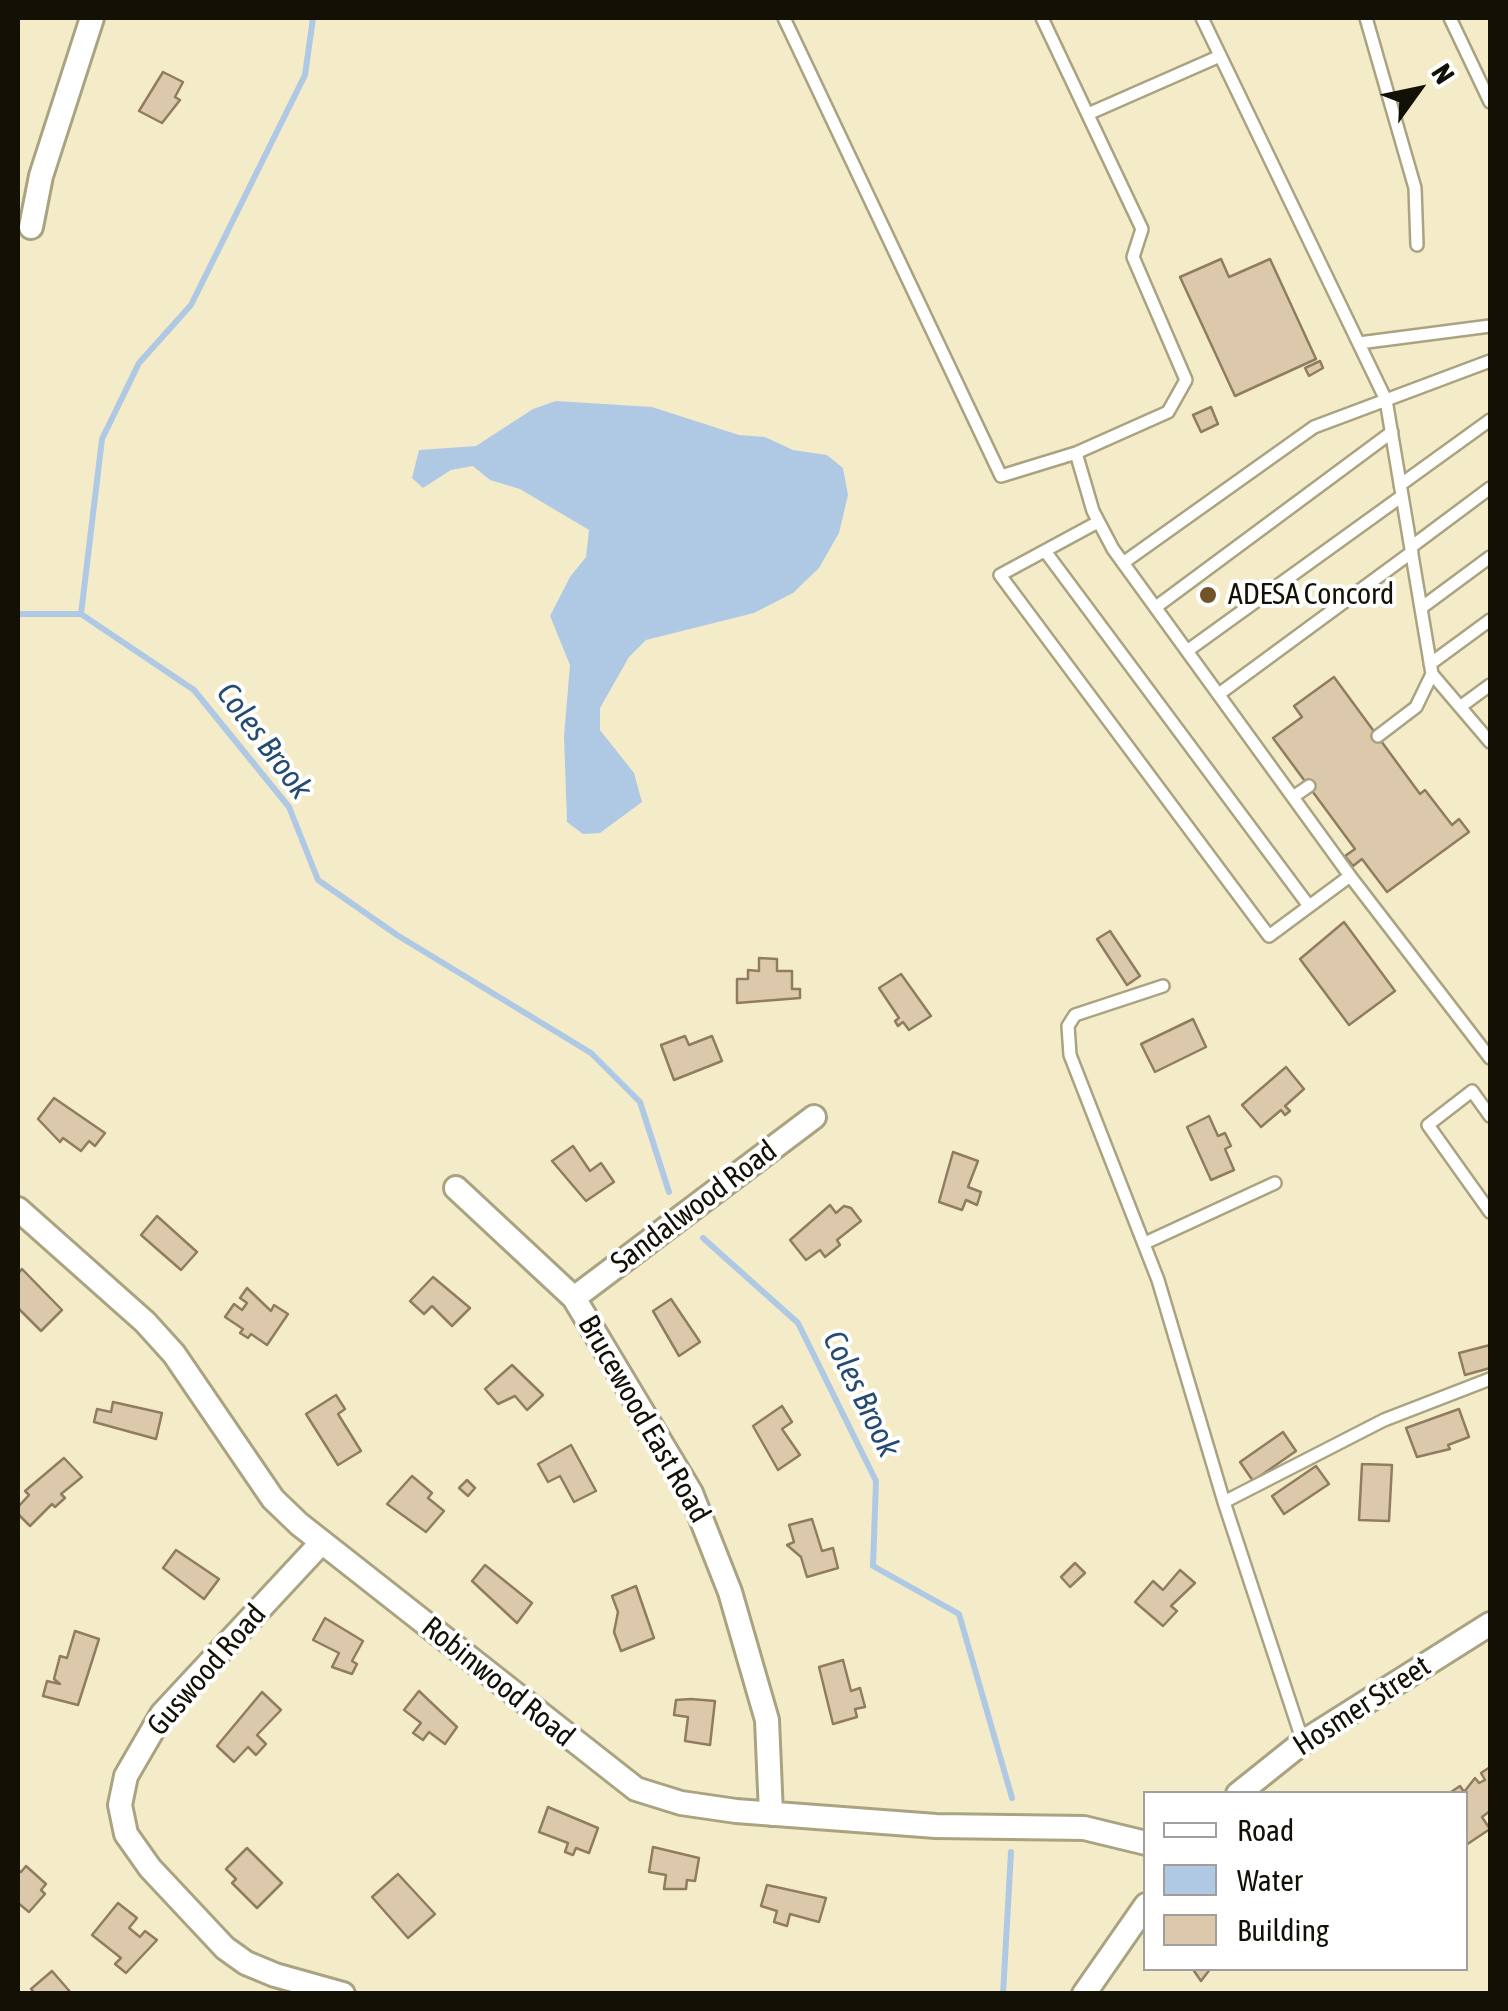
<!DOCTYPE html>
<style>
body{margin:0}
#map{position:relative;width:1508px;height:2011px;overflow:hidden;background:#f4ecc8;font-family:"Asap Condensed",sans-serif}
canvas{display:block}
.frame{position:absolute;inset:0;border:20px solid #131005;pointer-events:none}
.legend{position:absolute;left:1143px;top:1791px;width:325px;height:180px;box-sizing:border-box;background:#fff;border:2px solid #a19f9b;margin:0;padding:12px 18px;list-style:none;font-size:30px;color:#131005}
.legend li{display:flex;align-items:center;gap:20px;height:50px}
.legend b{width:50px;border:2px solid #a19f9b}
.north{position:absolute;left:1368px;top:40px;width:100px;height:100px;-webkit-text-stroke:8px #fff;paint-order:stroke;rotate:57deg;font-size:28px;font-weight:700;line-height:40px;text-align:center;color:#131005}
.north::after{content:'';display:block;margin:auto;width:35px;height:45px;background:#131005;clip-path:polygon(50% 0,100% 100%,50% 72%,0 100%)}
</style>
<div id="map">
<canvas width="1508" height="2011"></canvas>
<div class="frame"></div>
<ul class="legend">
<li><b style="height:12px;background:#fff"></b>Road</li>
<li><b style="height:28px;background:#afc9e5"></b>Water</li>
<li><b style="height:28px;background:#dcc8aa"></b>Building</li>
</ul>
<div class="north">N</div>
</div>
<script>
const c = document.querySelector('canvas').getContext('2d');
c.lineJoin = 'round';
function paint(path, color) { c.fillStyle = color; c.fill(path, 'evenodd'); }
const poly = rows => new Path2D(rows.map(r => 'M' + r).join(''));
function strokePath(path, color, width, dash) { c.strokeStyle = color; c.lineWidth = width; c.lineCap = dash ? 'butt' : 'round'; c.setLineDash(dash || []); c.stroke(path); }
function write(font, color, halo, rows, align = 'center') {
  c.font = font + ' "Asap Condensed",sans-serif'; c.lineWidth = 8; c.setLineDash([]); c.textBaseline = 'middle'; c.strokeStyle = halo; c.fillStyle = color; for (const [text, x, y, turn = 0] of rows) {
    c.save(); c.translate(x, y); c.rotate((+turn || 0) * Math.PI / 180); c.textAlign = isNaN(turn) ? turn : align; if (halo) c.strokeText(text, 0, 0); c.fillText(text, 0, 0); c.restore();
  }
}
const water = poly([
 [556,401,652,407,739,435,765,437,793,450,827,455,843,468,848,495,839,533,819,568,793,593,754,613,646,640,629,657,600,708,600,730,634,773,642,802,600,833,583,834,567,822,564,736,570,665,550,616,570,577,586,557,589,530,520,489,490,480,473,466,451,470,423,488,412,478,419,450,476,446,533,409]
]);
const stream = poly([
 [313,18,305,75,191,305,139,363,102,439,81,614,194,690,289,807,318,880,397,935,591,1053,640,1102,669,1192],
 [18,614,81,614],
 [703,1238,798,1323,876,1481,873,1566,959,1614,1012,1798],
 [1003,1994,1011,1852]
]);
const building = poly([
 [163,72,183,82,175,97,180,100,162,123,139,111,163,72],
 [1221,259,1229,277,1270,259,1316,359,1235,396,1180,277,1221,259],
 [1320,361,1323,368,1309,376,1305,368,1320,361],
 [1211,407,1218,424,1201,432,1193,415,1211,407],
 [1334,677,1420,794,1425,790,1452,825,1459,819,1469,832,1387,892,1362,859,1353,866,1345,856,1355,849,1273,738,1302,717,1294,706,1334,677],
 [1344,922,1395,991,1349,1025,1300,959,1344,922],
 [1110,931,1140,976,1127,985,1097,939,1110,931],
 [759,958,777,959,777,971,792,971,792,989,800,989,800,998,737,1003,737,979,748,979,748,970,759,971,759,958],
 [901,974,931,1016,909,1030,903,1022,898,1026,895,1021,899,1018,879,988,901,974],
 [1193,1019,1206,1047,1155,1072,1141,1044,1193,1019],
 [685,1036,689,1045,712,1036,722,1061,674,1080,661,1045,685,1036],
 [1286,1067,1304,1089,1285,1106,1290,1111,1285,1115,1281,1110,1261,1127,1242,1105,1286,1067],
 [54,1098,105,1133,95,1146,89,1141,81,1151,63,1138,60,1142,38,1119,54,1098],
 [1209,1116,1218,1136,1225,1133,1231,1146,1225,1149,1234,1170,1211,1180,1187,1127,1209,1116],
 [573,1146,590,1171,601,1163,614,1182,586,1201,552,1161,573,1146],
 [953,1152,978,1161,968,1187,981,1192,977,1205,966,1200,962,1210,939,1202,953,1152],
 [830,1205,836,1213,844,1206,851,1208,861,1221,837,1240,840,1245,825,1257,820,1250,806,1260,790,1240,830,1205],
 [157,1216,197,1252,181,1270,141,1235,157,1216],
 [22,1269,62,1310,41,1331,18,1308,18,1274,22,1269],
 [433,1277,470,1308,452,1326,432,1306,424,1314,410,1301,433,1277],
 [247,1288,271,1311,274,1305,288,1314,267,1345,251,1334,248,1338,240,1333,243,1329,225,1317,234,1304,242,1310,247,1303,240,1298,247,1288],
 [671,1299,700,1342,679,1356,653,1311,671,1299],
 [1490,1345,1490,1368,1465,1375,1459,1353,1490,1345],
 [512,1365,543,1395,527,1410,515,1396,498,1404,485,1389,512,1365],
 [336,1395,345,1409,338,1414,361,1451,338,1465,306,1414,336,1395],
 [113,1402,162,1413,156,1439,94,1422,97,1409,111,1412,113,1402],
 [782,1406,792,1422,782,1429,800,1455,778,1470,753,1426,782,1406],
 [1459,1409,1469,1437,1448,1445,1450,1449,1417,1457,1406,1428,1459,1409],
 [1283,1432,1296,1451,1253,1481,1240,1462,1283,1432],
 [571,1445,596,1491,574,1502,560,1476,548,1482,538,1464,571,1445],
 [64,1458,82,1477,61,1494,65,1498,55,1507,52,1504,30,1526,18,1514,18,1507,29,1495,25,1491,64,1458],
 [1362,1464,1392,1465,1389,1521,1359,1520,1362,1464],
 [1316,1466,1329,1484,1284,1514,1272,1496,1316,1466],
 [412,1476,432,1493,428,1498,444,1511,426,1532,387,1504,412,1476],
 [467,1480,475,1488,468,1496,459,1488,467,1480],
 [812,1519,822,1551,833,1548,838,1568,807,1577,801,1557,787,1545,794,1542,789,1525,812,1519],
 [176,1550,219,1579,204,1599,163,1568,176,1550],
 [1075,1563,1085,1573,1070,1587,1061,1577,1075,1563],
 [485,1565,532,1603,517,1623,472,1581,485,1565],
 [1180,1570,1195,1583,1171,1606,1177,1611,1163,1626,1135,1602,1153,1581,1163,1590,1180,1570],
 [636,1586,654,1638,621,1651,614,1632,618,1612,612,1596,636,1586],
 [325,1618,363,1641,352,1661,357,1664,352,1674,332,1667,339,1653,313,1640,325,1618],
 [75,1631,99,1639,78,1705,43,1696,47,1681,60,1684,54,1679,60,1656,67,1658,75,1631],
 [843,1660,851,1691,860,1688,865,1707,855,1709,857,1717,833,1724,819,1667,843,1660],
 [419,1691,457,1727,445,1744,429,1732,423,1740,413,1733,421,1723,404,1710,419,1691],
 [262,1692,281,1710,257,1735,266,1744,256,1755,248,1747,234,1762,217,1746,262,1692],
 [691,1699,715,1701,710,1745,685,1741,688,1717,674,1715,676,1700,691,1699],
 [1490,1767,1490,1811,1482,1817,1490,1829,1466,1845,1466,1794,1448,1794,1460,1786,1464,1792,1475,1778,1479,1783,1485,1780,1481,1773,1490,1767],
 [548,1807,598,1828,589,1853,576,1848,573,1855,565,1852,568,1843,539,1832,548,1807],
 [653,1847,699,1858,695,1881,687,1880,686,1889,664,1889,666,1875,649,1872,653,1847],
 [247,1848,282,1883,257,1908,232,1883,236,1879,226,1869,247,1848],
 [26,1866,46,1884,41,1890,45,1894,29,1912,18,1903,18,1870,21,1872,26,1866],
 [398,1874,435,1914,408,1938,372,1897,398,1874],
 [767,1885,826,1898,819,1922,790,1914,787,1926,774,1922,777,1911,761,1906,767,1885],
 [118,1903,137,1918,129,1928,140,1937,145,1931,157,1940,126,1973,115,1964,121,1958,92,1935,118,1903],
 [1192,1968,1211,1968,1201,1981,1192,1968],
 [52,1971,72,1994,35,1994,31,1989,52,1971]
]);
const lane = poly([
 [784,18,1001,476,1076,453,1093,511,1113,549,1350,876,1490,1058],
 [1042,18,1142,229,1133,257,1186,380,1168,412,1076,453],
 [1202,18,1386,400,1432,674,1416,707,1378,736],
 [1366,18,1415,188,1417,245],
 [1450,18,1490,102],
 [1088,114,1220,56],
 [1359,343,1490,326],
 [1400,485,1490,420],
 [1098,522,1000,575,1269,936,1350,876],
 [1411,547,1490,488],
 [1045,551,1309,906],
 [1123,563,1314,427,1490,361],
 [1156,607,1392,432],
 [1421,608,1490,557],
 [1187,651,1402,496],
 [1430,664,1490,620],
 [1432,674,1490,742],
 [1219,694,1412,552],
 [1460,707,1490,685],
 [1293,797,1309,786],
 [1163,986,1075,1015,1068,1026,1070,1055,1158,1280,1224,1502,1384,1420,1490,1379],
 [1490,1116,1472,1091,1428,1125,1490,1212],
 [1145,1243,1275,1183],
 [1224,1502,1303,1742]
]);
const street = poly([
 [31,227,41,176,92,18],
 [456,1188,574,1298,691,1493,730,1592,767,1720,771,1814],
 [18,1209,145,1322,174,1354,273,1499,299,1524,636,1789,681,1803,736,1811,936,1826,1084,1828,1146,1843],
 [574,1298,814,1117],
 [322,1542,162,1714,126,1776,120,1805,126,1834,150,1868,225,1948,246,1963,275,1975,343,1994],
 [1238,1794,1303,1742,1490,1624],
 [1084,1994,1146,1905]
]);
const markers = [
 [1208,595,10,"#725428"]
];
const poiNames = [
 ["ADESA Concord",1228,595]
];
const streetNames = [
 ["Sandalwood Road",694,1207,-37],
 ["Brucewood East Road",644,1419,60],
 ["Guswood Road",207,1670,-49],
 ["Robinwood Road",498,1682,39],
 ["Hosmer Street",1362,1706,-33]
];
const waterNames = [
 ["Coles Brook",264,741,53],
 ["Coles Brook",861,1394,64]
];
paint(water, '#afc9e5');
strokePath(stream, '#afc9e5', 6);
paint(building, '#dcc8aa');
strokePath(building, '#907d60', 2.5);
strokePath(lane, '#aaa381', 16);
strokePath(street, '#aaa381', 28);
strokePath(lane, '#fff', 11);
strokePath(street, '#fff', 22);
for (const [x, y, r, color] of markers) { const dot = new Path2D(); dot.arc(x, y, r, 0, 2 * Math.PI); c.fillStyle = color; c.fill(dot); strokePath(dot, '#fff', 4); }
write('30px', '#131005', '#fff', poiNames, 'left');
write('30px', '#131005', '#fff', streetNames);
write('italic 32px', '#244c72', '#fff', waterNames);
</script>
